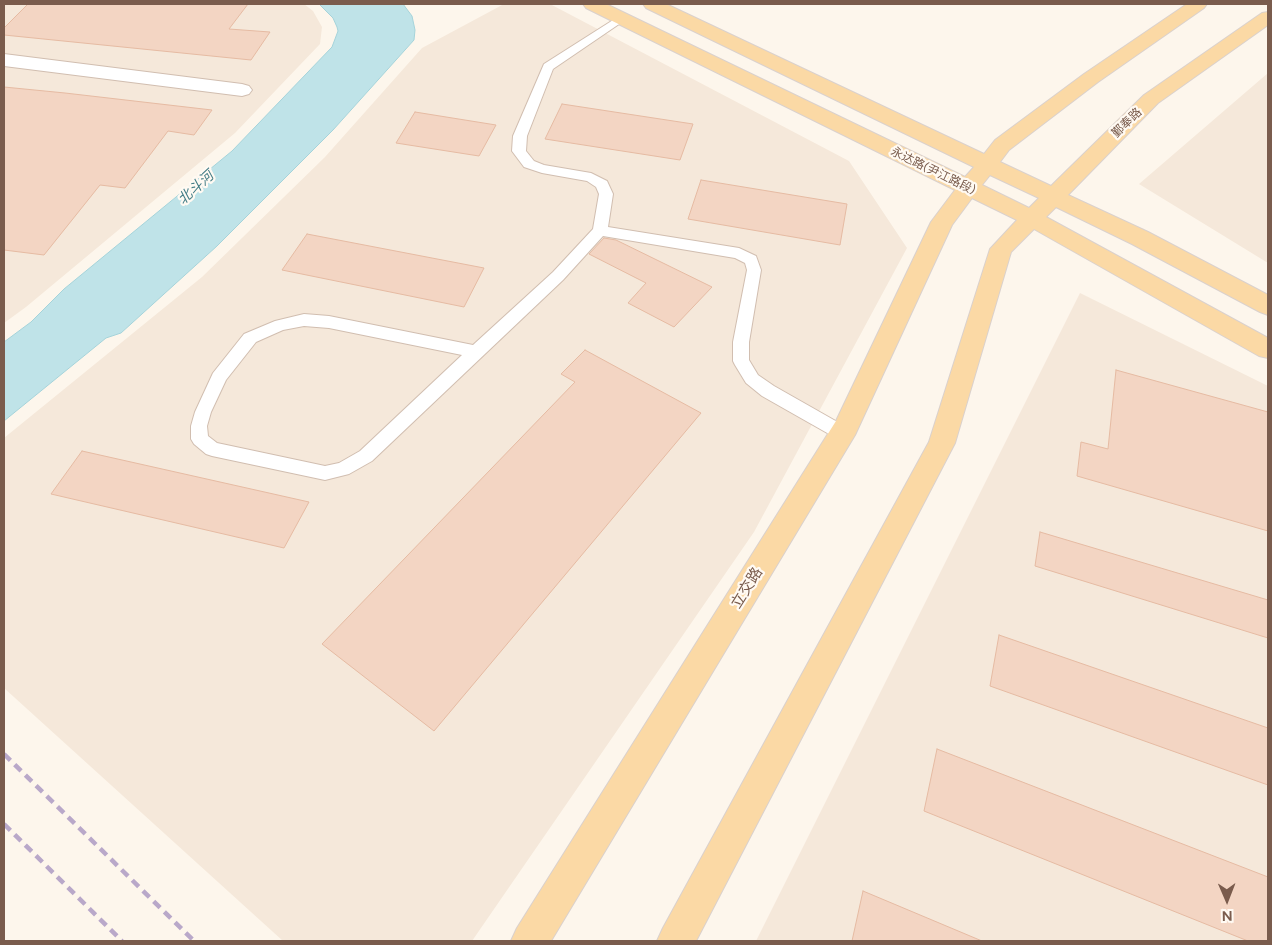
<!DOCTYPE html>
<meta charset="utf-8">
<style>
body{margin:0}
#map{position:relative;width:1272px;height:945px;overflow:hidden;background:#fdf6ec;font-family:Figtree,sans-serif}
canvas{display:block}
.frame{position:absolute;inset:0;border:5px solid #7a5c4d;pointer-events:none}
.north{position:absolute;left:1202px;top:875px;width:50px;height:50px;-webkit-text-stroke:4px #fffaf3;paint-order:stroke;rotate:179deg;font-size:14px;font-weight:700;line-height:20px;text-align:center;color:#7a5c4d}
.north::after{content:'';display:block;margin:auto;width:18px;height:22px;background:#7a5c4d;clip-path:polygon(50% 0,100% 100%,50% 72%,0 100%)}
</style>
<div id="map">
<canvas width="1272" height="945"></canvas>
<div class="frame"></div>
<div class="north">N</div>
</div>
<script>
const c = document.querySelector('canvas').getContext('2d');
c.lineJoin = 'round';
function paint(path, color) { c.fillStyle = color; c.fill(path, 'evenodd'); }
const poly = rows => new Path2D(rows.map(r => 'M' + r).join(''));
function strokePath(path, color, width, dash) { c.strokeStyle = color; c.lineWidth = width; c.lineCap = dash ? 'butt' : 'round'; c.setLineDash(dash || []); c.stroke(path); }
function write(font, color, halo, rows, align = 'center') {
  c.font = font + ' Figtree,"Noto Sans SC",sans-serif'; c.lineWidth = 4.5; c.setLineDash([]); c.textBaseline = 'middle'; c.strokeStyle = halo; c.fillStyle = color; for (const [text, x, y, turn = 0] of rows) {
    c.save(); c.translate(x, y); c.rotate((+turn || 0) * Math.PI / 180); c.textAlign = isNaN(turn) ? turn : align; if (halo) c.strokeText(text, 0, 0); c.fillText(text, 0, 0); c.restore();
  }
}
const residential = poly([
 [4,4,304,4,313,11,322,27,320,44,235,133,26,307,4,323],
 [504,4,550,4,849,161,907,248,754,532,472,941,283,941,4,688,4,438,202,277,325,157,422,48],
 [1268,73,1268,263,1139,184],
 [1080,293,1268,386,1268,941,756,941]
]);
const water = poly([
 [319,4,403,4,412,16,415,30,414,40,333,130,217,246,121,333,106,338,4,421,4,342,31,322,64,289,232,151,332,47,338,31,337,27,333,18,319,4]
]);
const building = poly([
 [28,4,248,4,229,29,270,32,251,60,4,35,4,28,28,4],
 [4,87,65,93,212,110,194,135,168,131,125,188,100,185,44,255,4,250,4,87],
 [562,104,693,124,680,160,545,139,562,104],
 [415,112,496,125,479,156,396,143,415,112],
 [701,180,847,204,840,245,688,219,701,180],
 [307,234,484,268,464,307,282,270,307,234],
 [604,238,616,240,712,287,674,327,628,303,646,283,589,254,604,238],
 [585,350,701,413,434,731,322,644,575,382,561,374,585,350],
 [1116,370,1268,412,1268,531,1077,476,1081,442,1108,449,1116,370],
 [82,451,309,502,284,548,51,494,82,451],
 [1040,532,1268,600,1268,638,1035,566,1040,532],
 [999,635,1268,728,1268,785,990,686,999,635],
 [937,749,1268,877,1268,941,1248,941,924,811,937,749],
 [863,891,982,941,852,941,863,891]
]);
const lane = poly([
 [621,15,627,18,625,20,553,69,527,136,526,151,534,161,544,165,591,173,607,181,613,194,608,227,739,248,756,256,761,270,749,342,749,360,758,375,774,386,848,428,850,433,848,438,842,440,836,438,762,396,746,383,735,365,733,361,733,342,747,270,745,263,735,258,603,236,563,280,372,461,349,474,325,480,212,456,206,454,194,444,191,439,191,426,195,412,213,373,244,334,275,321,304,314,329,316,473,345,553,272,593,229,599,194,596,187,587,181,542,173,524,167,512,151,513,136,544,64,621,15],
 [304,326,329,328,462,355,360,451,339,463,325,466,217,443,208,436,207,426,211,412,226,380,256,342,283,330,304,326]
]);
const street = poly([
 [4,54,242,84,249,86,252,90,249,94,242,96,4,66,4,54]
]);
const primary = poly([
 [583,4,606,4,965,177,974,167,646,8,643,4,666,4,984,154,995,140,1084,74,1187,4,1207,4,1204,8,1098,82,1009,150,1000,162,1051,186,1144,95,1262,13,1268,12,1268,25,1158,103,1068,195,1148,232,1268,295,1268,315,1260,312,1132,244,1056,207,1046,217,1268,338,1268,358,1259,356,1034,229,1011,252,955,443,696,941,657,941,663,928,929,442,990,249,1017,220,972,198,952,225,855,435,551,941,511,941,517,928,836,421,931,222,955,190,586,8,583,4],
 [990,175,1039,198,1029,208,982,185,990,175]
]);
const rail = poly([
 [4,754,194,941],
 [4,824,122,941]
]);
const farStreetnames = [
 ["鄞奉路",1127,123,-44],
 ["永达路(尹江路段)",933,171,26]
];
const farWaternames = [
 ["北斗河",196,188,-42]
];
const streetNames = [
 ["立交路",747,588,-58]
];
paint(residential, '#f5e8da');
paint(water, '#bfe3e8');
strokePath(water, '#a5d3da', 1);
paint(building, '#f3d5c3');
strokePath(building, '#e6bba3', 1);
strokePath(lane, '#d1beb0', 2);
strokePath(street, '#d1beb0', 2);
strokePath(primary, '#dad1cd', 2);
paint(lane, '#fff');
paint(street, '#fff');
paint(primary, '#fbd9a5');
strokePath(rail, '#b9a8c9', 4.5, [9, 6]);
write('12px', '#7a5c4d', '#fffaf3', farStreetnames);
write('italic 14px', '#437c86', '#fffaf3', farWaternames);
write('15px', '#7a5c4d', '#fffaf3', streetNames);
</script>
